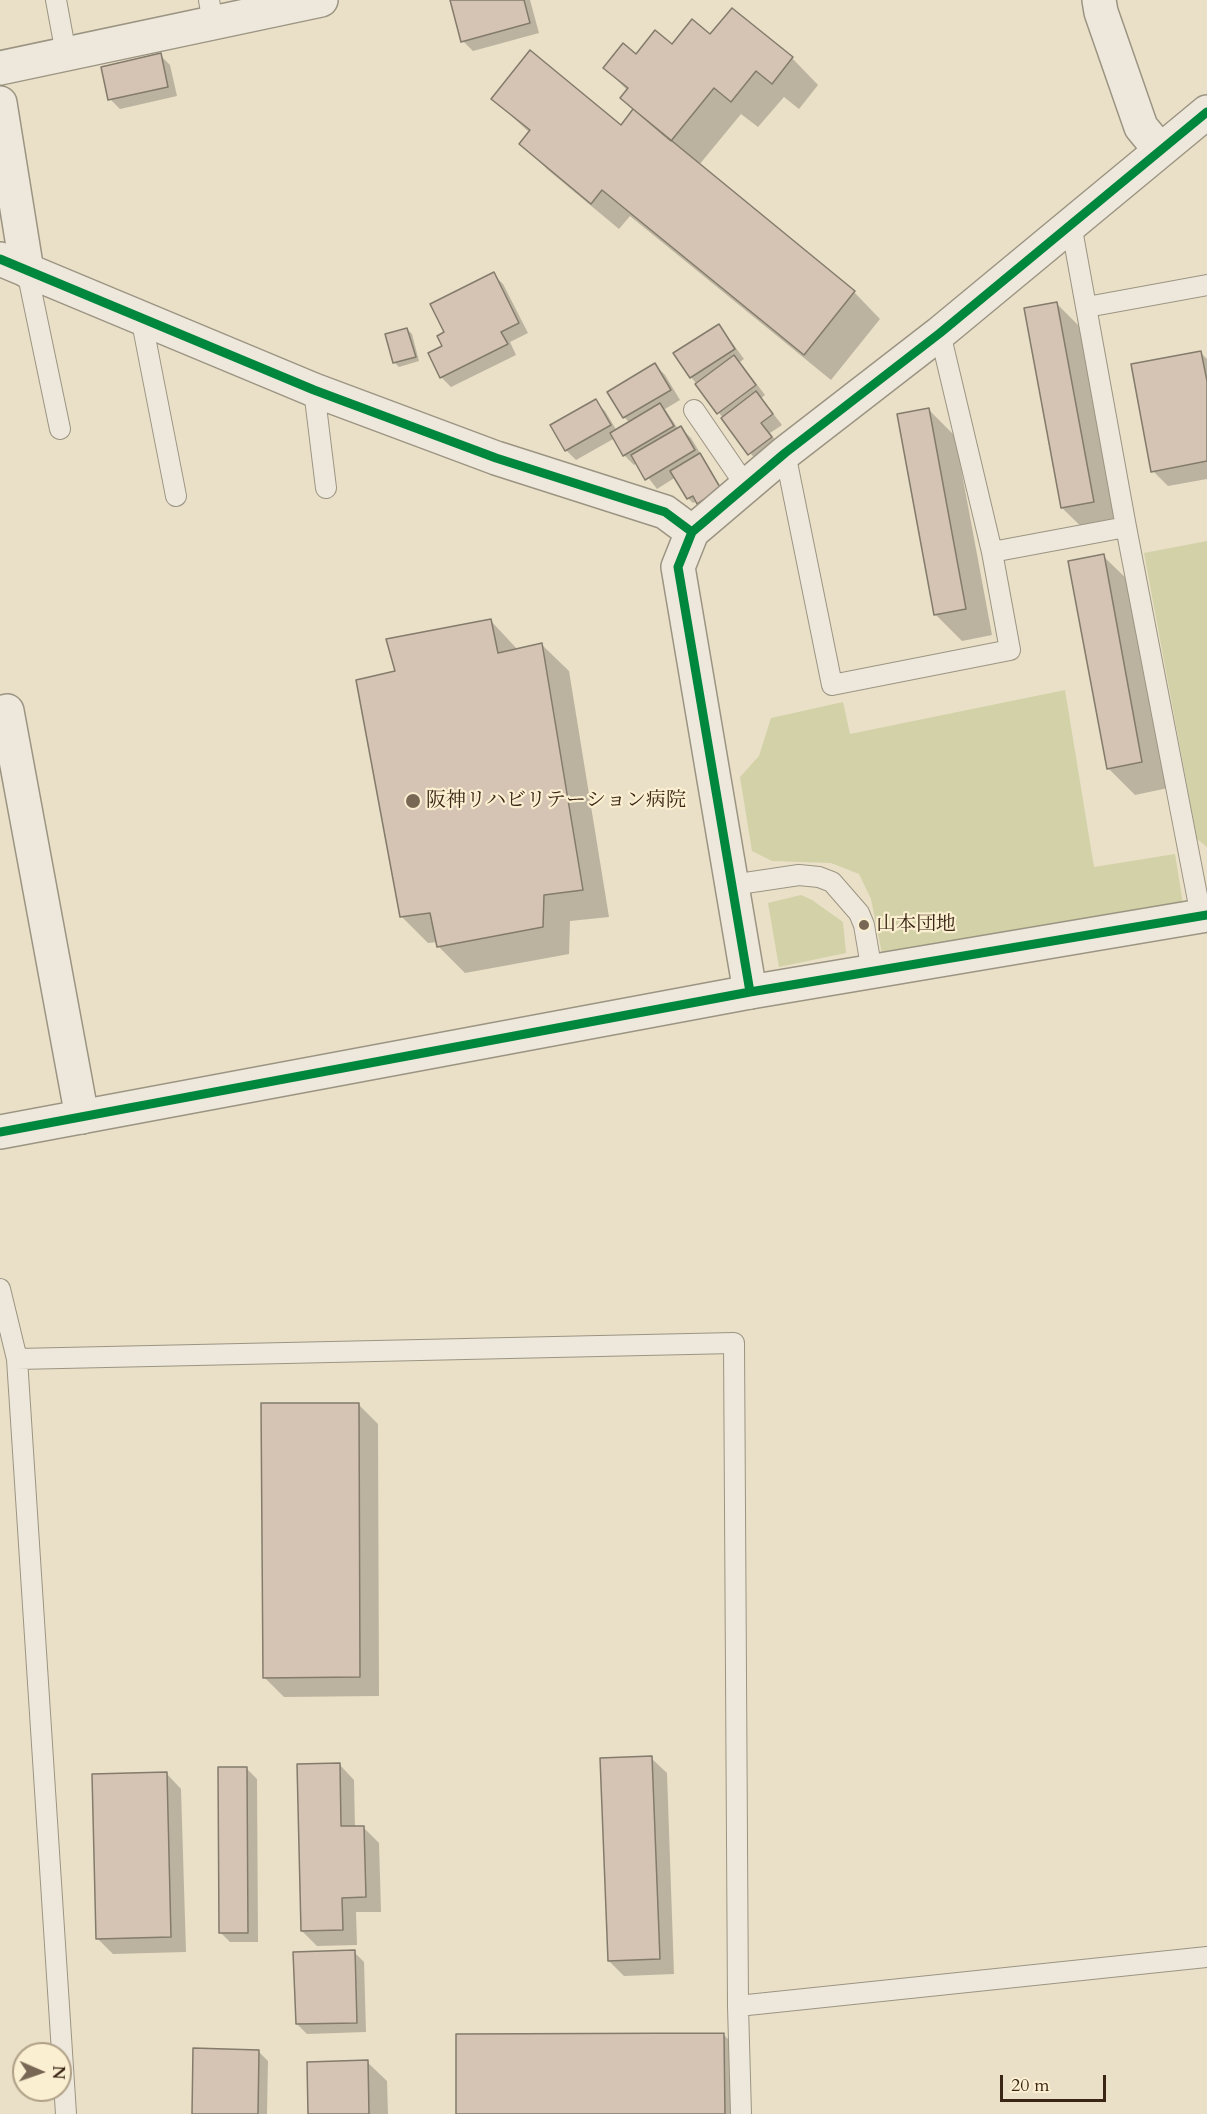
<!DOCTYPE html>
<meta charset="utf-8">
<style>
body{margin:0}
#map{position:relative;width:1207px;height:2114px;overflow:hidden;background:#eae0c7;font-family:Cardo,serif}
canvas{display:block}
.north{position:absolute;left:12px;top:2042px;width:60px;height:60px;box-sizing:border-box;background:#fbefd1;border:2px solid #ae9f86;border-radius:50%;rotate:92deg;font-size:16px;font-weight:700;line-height:24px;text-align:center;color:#3b2616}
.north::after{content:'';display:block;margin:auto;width:21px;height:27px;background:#786754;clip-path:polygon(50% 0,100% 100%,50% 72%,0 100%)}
.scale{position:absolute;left:1000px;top:2075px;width:106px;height:27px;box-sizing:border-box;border:3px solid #3b2616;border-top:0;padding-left:8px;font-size:18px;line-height:21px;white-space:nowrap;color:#3b2616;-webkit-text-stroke:4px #fbefd1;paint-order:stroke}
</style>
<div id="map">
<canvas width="1207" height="2114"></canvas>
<div class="north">N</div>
<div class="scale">20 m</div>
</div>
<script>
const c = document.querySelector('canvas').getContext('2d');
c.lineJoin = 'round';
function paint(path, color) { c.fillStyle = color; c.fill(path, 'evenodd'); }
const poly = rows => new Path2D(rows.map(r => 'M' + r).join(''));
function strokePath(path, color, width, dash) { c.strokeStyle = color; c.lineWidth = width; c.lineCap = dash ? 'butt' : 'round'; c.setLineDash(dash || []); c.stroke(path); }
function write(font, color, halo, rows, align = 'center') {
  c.font = font + ' Cardo,"Noto Serif JP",serif'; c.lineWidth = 4.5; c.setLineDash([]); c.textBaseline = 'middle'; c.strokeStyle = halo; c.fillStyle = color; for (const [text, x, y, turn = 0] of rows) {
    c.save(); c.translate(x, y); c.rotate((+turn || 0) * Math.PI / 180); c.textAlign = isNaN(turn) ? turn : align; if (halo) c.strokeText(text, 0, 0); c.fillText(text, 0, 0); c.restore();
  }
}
const green = poly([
 [1207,541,1207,847,1197,839,1144,553],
 [1065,690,1094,867,1175,854,1183,904,882,954,871,899,859,874,831,863,772,861,752,851,740,777,759,756,771,718,843,702,850,734],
 [801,895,812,900,843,922,846,953,779,967,768,903]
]);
const shadow = poly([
 [451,0,530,0,539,33,473,51,463,41],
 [711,36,792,58,818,85,799,109,784,97,758,127,741,114,699,165,854,292,880,319,831,380,630,216,619,229,548,170,521,144,530,133,493,99,621,127,634,110,622,98,628,91,605,68,636,56],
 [160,55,170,65,177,96,120,109,110,99],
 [493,274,503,284,528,333,510,342,516,355,451,387,441,377,446,333],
 [1056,303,1083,330,1120,529,1089,534,1062,508],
 [719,325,744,359,740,362,765,395,761,398,782,425,770,433,781,448,759,464,691,377],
 [407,329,412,334,419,361,399,367,394,362],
 [1201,353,1207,359,1207,479,1168,486,1153,471],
 [655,365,665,375,680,400,665,409,678,429,681,428,691,438,725,494,703,507,697,501,693,503,688,498,676,477,657,489,637,463,634,465,624,455,615,438,576,460,566,450,552,426,595,401,605,411,617,431,630,423,624,417],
 [928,409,955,436,992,635,962,641,935,614],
 [1103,556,1130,582,1168,788,1135,795,1108,768],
 [491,621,518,650,542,645,569,671,609,917,570,921,569,954,465,973,438,946,437,942,428,943,401,916,397,672],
 [358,1404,378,1424,379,1696,284,1697,264,1677],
 [651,1758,667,1773,674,1974,624,1976,609,1961],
 [339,1764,354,1780,355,1828,364,1828,379,1843,381,1912,356,1912,357,1945,317,1946,302,1931],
 [247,1769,257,1779,258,1942,230,1942,220,1932],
 [166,1773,181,1789,186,1952,113,1954,98,1939],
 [354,1952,364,1962,366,2032,307,2034,297,2024],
 [724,2035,743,2054,743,2114,457,2114],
 [258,2051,268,2061,267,2114,194,2114],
 [367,2062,387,2081,388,2114,309,2114]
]);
const building = poly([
 [450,0,524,0,530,23,461,42,450,0],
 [732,8,793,57,772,84,756,71,731,102,714,88,671,141,620,98,628,88,603,68,623,43,636,54,655,30,672,44,692,19,710,34,732,8],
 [530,50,621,125,633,109,855,291,804,355,602,190,591,204,519,144,530,130,491,99,530,50],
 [161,53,168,87,108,100,101,67,161,53],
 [494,272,519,323,501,332,508,344,440,378,428,353,442,346,437,336,444,332,430,304,494,272],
 [1057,302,1094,502,1061,508,1024,308,1057,302],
 [719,324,735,349,690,378,673,353,719,324],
 [407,328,416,357,393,363,385,334,407,328],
 [1201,351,1207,381,1207,461,1151,472,1131,364,1201,351],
 [734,355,756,385,717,414,695,384,734,355],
 [655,363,671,390,623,418,607,392,655,363],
 [756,391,773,414,761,423,772,437,748,455,721,418,756,391],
 [596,399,611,425,565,451,550,425,596,399],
 [660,403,674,426,623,456,610,433,660,403],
 [929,408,966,609,934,615,897,414,929,408],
 [681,426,695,450,645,480,631,455,681,426],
 [700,453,721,489,697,504,693,496,687,499,670,471,700,453],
 [1104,554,1142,762,1107,769,1068,561,1104,554],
 [491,619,498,653,542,643,583,890,544,895,543,927,437,947,430,913,400,917,356,680,395,671,386,639,491,619],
 [261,1403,359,1403,360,1677,263,1678,261,1403],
 [652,1756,660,1959,608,1961,600,1758,652,1756],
 [340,1763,341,1826,364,1826,366,1897,342,1898,343,1930,301,1931,297,1764,340,1763],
 [218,1767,247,1767,248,1933,219,1933,218,1767],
 [167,1772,171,1937,96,1939,92,1774,167,1772],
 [355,1950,357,2023,296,2024,293,1952,355,1950],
 [724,2033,725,2114,456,2114,456,2034,724,2033],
 [193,2048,259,2050,258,2114,192,2114,193,2048],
 [368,2060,369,2114,308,2114,307,2062,368,2060]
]);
const service = poly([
 [56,0,66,54],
 [209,0,213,23],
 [1071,224,1126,527,1201,916],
 [27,271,60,429],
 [1087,307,1207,285],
 [141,317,176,496],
 [314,390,326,488],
 [694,410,746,486],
 [785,453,832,685,1010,650,992,552,940,333],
 [992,552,1126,527],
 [732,885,799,875,819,877,832,882,859,913,864,925,872,972],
 [0,1289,17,1359,66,2114],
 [17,1359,734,1343,738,2006,741,2114],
 [738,2006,1207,1957]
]);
const minor = poly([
 [1099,0,1101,12,1141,127,1160,150],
 [0,68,321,0],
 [0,103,27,271],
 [0,259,314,390,496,458,665,512,692,532],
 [0,713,7,711,82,1117],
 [750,992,678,567,692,532,785,453,940,333,1207,112]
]);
const tertiary = poly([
 [0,1132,750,992,1207,915]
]);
const cycleway = poly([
 [0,259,314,390,496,458,665,512,692,532],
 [750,992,678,567,692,532,785,453,940,333,1207,112],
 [0,1132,750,992,1207,915]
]);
const markers = [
 [413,801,8,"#786754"],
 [864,925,6,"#786754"]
];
const poiNames = [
 ["阪神リハビリテーション病院",426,801],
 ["山本団地",876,925]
];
paint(green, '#d2d1a7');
paint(shadow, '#0003');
paint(building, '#d5c4b3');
strokePath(building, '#837b6c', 1.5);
strokePath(service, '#9c9483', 22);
strokePath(minor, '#9c9483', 36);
strokePath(tertiary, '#9c9483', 36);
strokePath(service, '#ede8db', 20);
strokePath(minor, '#ede8db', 33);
strokePath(tertiary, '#ede8db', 33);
strokePath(cycleway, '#00873e', 9);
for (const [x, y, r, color] of markers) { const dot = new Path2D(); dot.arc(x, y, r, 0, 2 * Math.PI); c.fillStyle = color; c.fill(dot); strokePath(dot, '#fbefd1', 2); }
write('20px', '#3b2616', '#fbefd1', poiNames, 'left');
</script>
